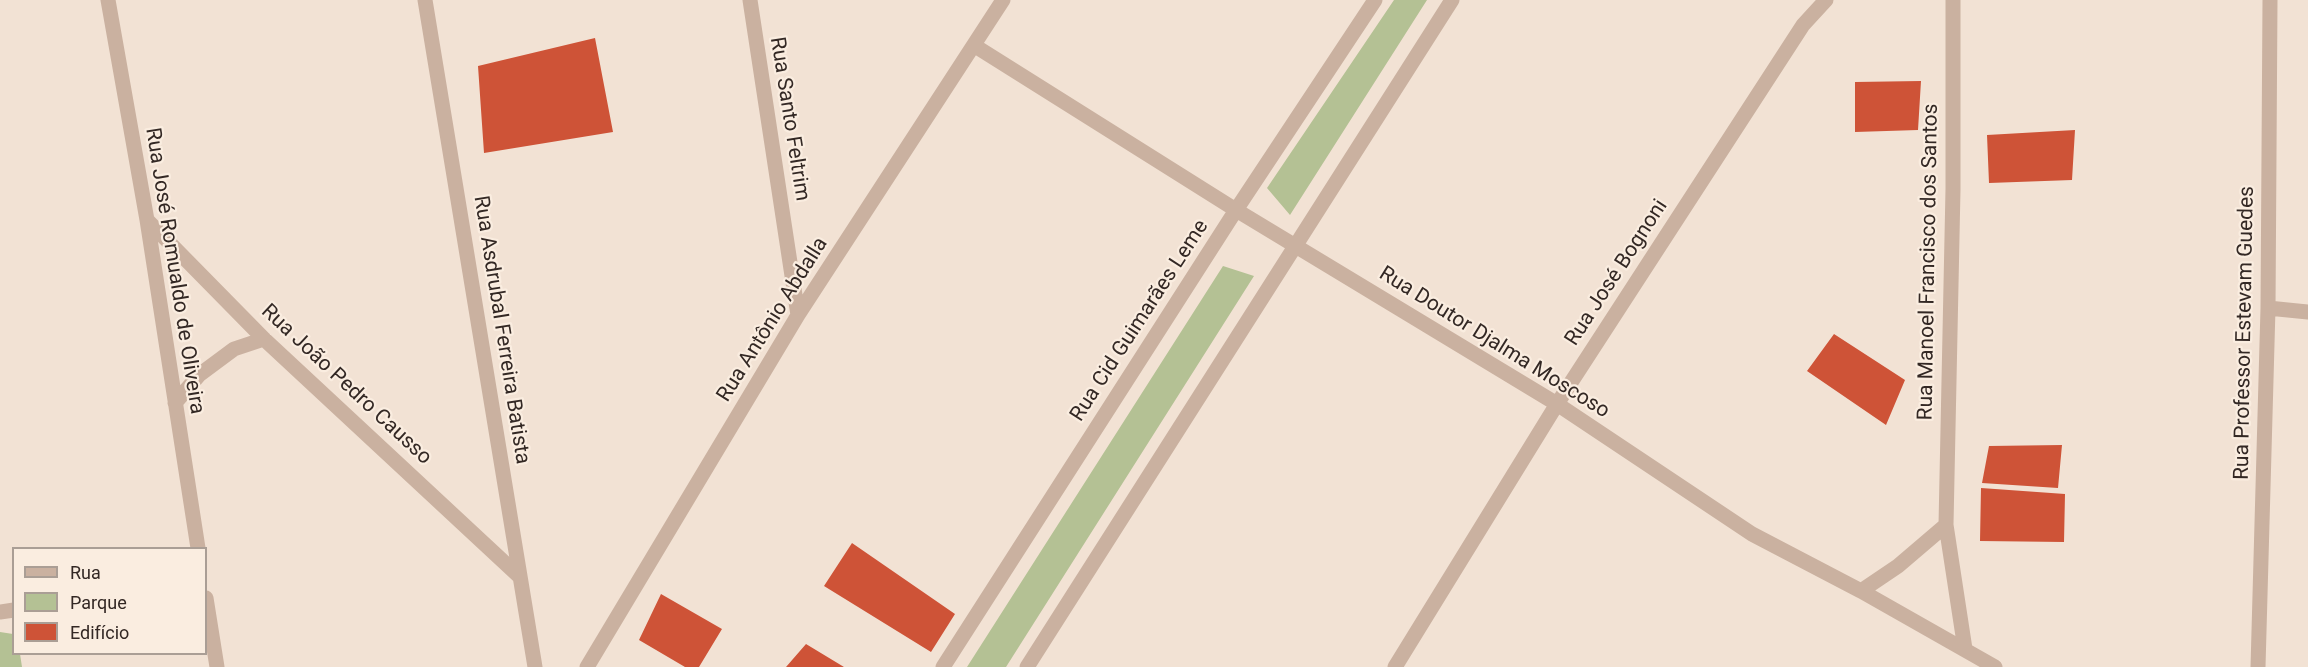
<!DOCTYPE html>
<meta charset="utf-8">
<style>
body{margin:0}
#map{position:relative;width:2308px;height:667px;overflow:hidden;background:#f2e2d4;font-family:Roboto,sans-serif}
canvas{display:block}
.legend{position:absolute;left:12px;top:547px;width:195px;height:108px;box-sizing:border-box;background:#faede0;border:2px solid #aa9e95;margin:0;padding:8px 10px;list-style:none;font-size:18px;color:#332824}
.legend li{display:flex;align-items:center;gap:12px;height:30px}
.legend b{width:30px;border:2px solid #aa9e95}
</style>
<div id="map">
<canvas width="2308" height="667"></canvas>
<ul class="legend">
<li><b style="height:8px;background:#cab1a0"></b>Rua</li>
<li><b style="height:16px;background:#b4c194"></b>Parque</li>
<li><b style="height:16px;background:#ce5337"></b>Edifício</li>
</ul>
</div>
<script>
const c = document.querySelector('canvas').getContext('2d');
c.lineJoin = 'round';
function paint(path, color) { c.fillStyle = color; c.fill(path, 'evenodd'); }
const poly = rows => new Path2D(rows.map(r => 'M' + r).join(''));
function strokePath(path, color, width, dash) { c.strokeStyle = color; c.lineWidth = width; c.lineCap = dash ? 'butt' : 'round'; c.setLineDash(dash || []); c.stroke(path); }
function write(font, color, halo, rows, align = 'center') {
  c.font = font + ' Roboto,sans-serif'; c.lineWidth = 4.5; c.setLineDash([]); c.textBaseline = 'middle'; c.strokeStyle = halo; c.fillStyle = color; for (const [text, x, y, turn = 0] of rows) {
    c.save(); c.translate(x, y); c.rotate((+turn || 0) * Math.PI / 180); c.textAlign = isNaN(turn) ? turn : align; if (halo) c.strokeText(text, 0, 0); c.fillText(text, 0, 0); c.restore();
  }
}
const green = poly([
 [1394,0,1427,0,1290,215,1267,188],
 [1223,266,1254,276,1006,667,967,667],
 [0,632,13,634,14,654,20,654,22,667,0,667]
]);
const building = poly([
 [595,38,613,132,484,153,478,66],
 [1921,81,1918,130,1855,132,1855,82],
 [2075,130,2072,180,1989,183,1987,135],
 [1834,334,1905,380,1886,425,1807,371],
 [2062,445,2058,488,1982,483,1989,446],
 [1981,488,2065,494,2064,542,1980,541],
 [852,543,955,614,931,652,824,586],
 [661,594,722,629,699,667,685,667,639,640],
 [806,644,844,667,786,667]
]);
const minor = poly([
 [108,0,147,220,198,548],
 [425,0,535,667],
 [750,0,798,315],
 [1953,0,1953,189,1946,525,1965,649],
 [975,46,1236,210,1557,404,1752,534,1861,591,1995,667],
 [147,220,264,339,520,577],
 [2268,308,2308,312],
 [175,403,199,375,234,349,264,339],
 [1861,591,1898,566,1946,525],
 [206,598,217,667],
 [0,612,14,610],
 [587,667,798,315,1003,0],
 [943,667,1236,210,1375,0],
 [1027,667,1452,0],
 [1395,667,1557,404,1803,25,1826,0],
 [2258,667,2268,308,2270,0]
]);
const streetNames = [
 ["Rua Santo Feltrim",789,119,81],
 ["Rua Manoel Francisco dos Santos",1929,262,-89],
 ["Rua José Romualdo de Oliveira",174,271,81],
 ["Rua José Bognoni",1617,273,-57],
 ["Rua Antônio Abdalla",773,320,-58],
 ["Rua Cid Guimarães Leme",1140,321,-57],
 ["Rua Asdrubal Ferreira Batista",501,330,81],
 ["Rua Professor Estevam Guedes",2245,333,-89],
 ["Rua Doutor Djalma Moscoso",1494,343,32],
 ["Rua João Pedro Causso",346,385,43]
];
paint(green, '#b4c194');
paint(building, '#ce5337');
strokePath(minor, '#cab1a0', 15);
write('21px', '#332824', '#faede0', streetNames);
</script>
